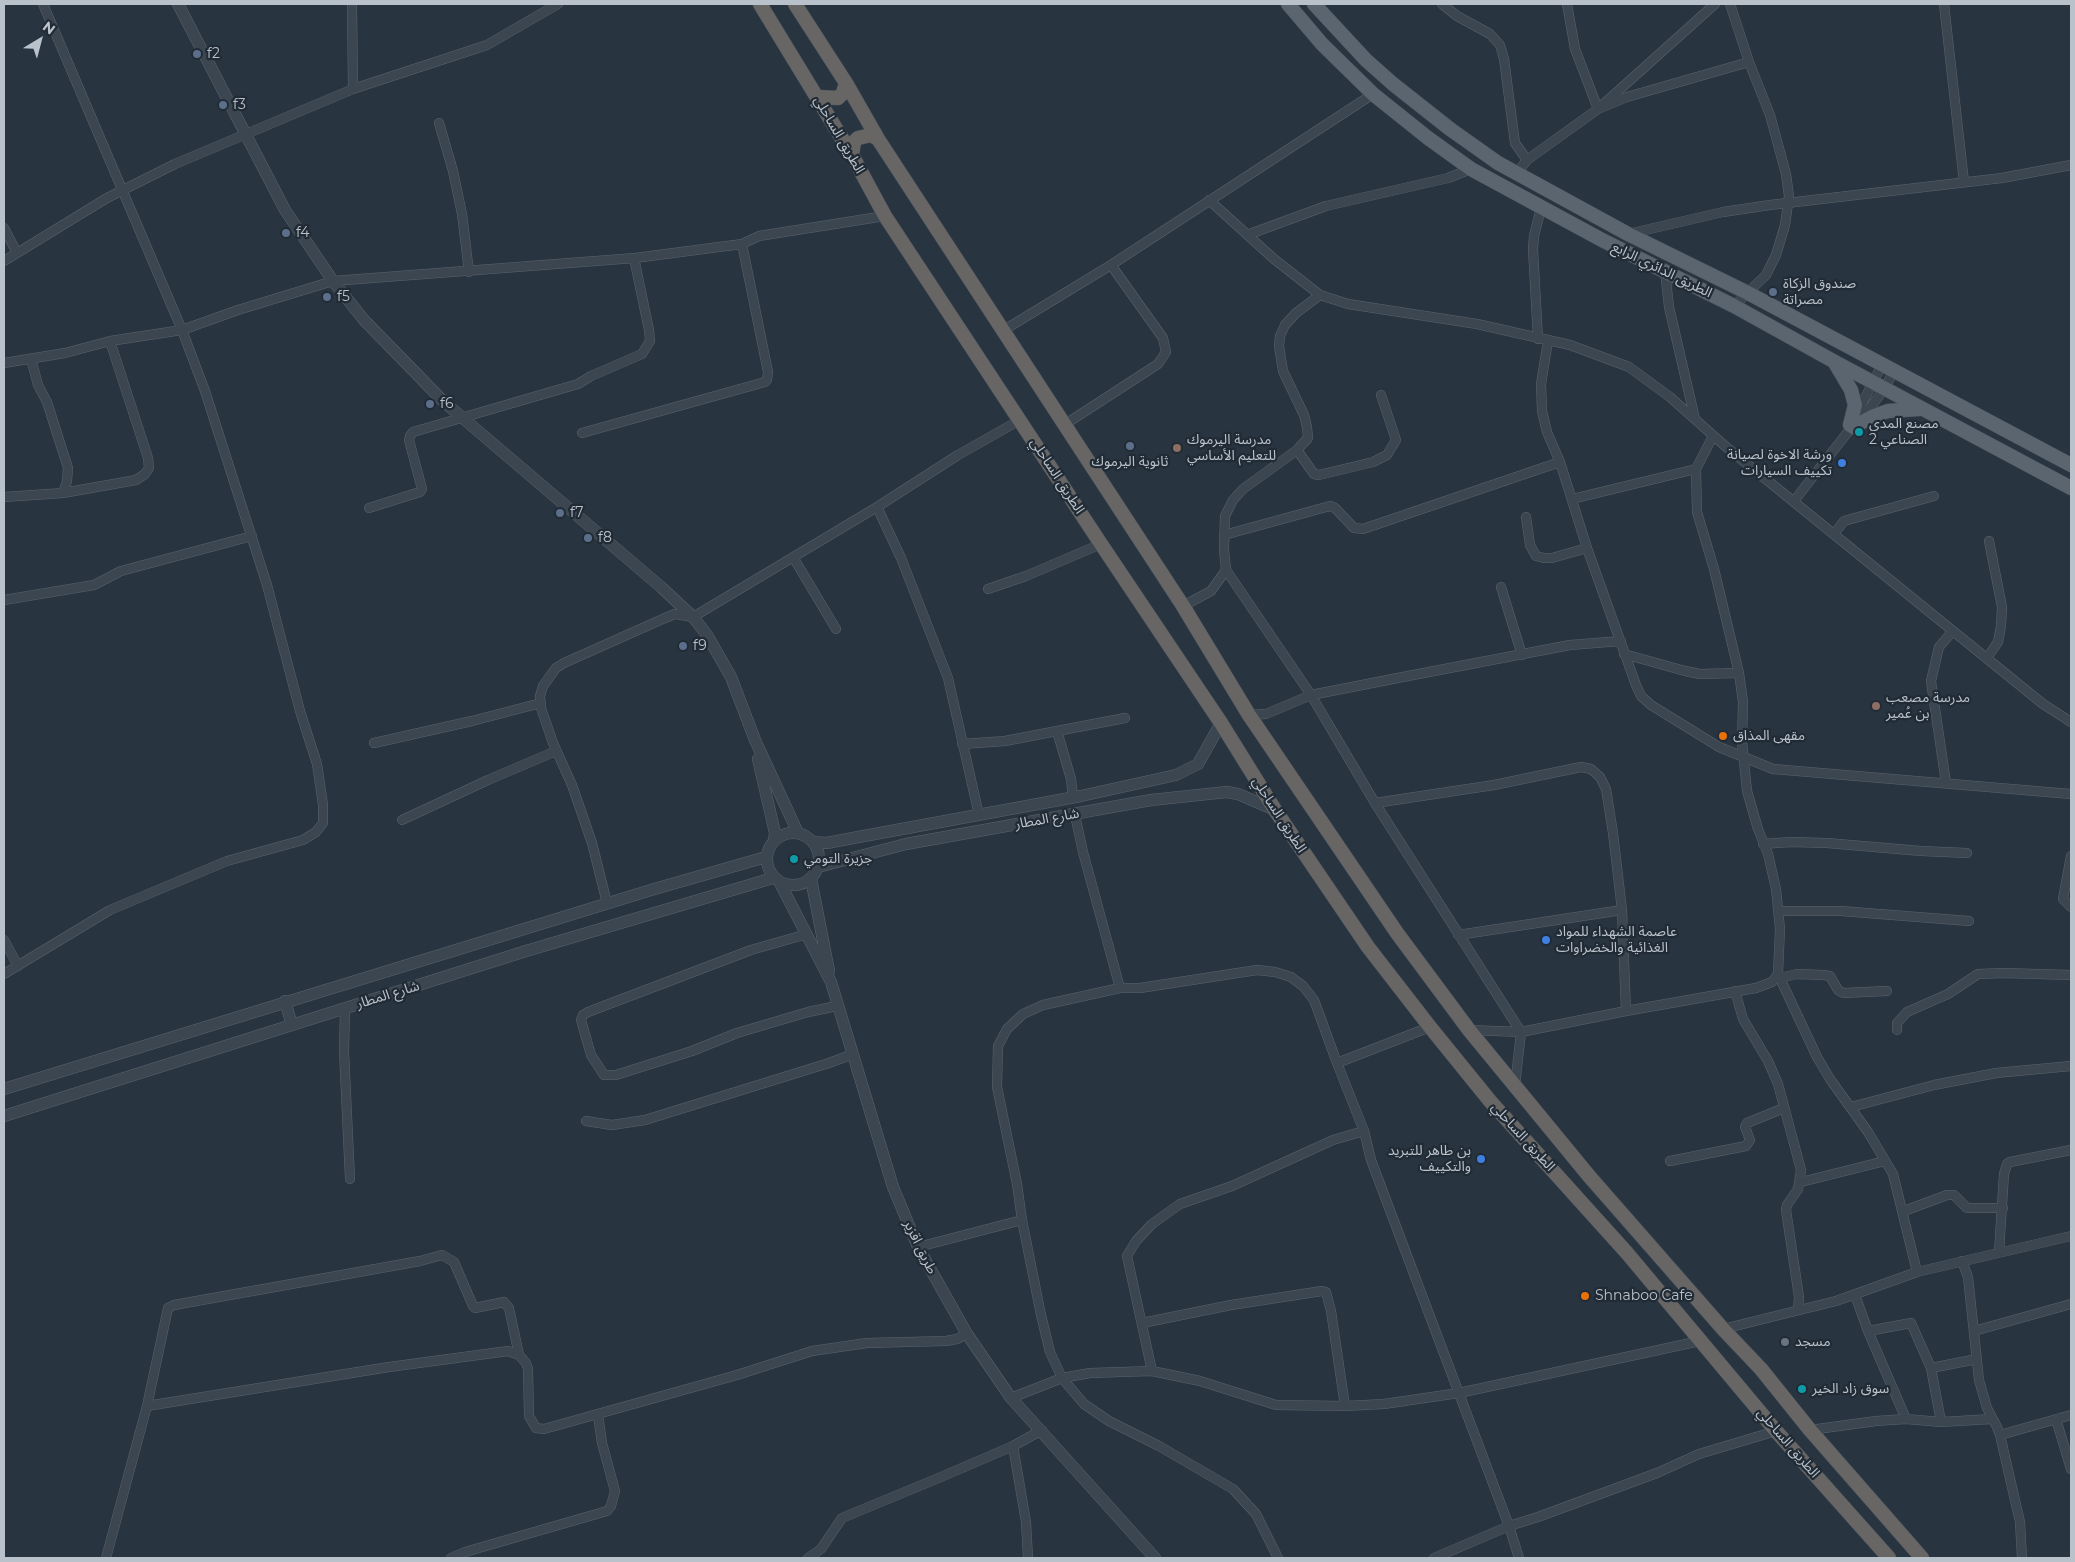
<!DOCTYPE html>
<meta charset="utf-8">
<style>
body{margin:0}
#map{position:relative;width:2075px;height:1562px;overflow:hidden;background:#283440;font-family:Montserrat,sans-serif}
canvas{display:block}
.frame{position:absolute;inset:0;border:5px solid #b9c1ca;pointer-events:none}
.north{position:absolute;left:15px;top:15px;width:50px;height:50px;-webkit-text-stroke:4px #212b35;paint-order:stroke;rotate:37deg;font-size:14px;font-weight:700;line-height:20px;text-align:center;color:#b9c1ca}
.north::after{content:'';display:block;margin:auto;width:18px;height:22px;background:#b9c1ca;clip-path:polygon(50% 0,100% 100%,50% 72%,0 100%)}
</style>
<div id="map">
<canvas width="2075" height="1562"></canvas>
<div class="frame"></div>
<div class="north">N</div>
</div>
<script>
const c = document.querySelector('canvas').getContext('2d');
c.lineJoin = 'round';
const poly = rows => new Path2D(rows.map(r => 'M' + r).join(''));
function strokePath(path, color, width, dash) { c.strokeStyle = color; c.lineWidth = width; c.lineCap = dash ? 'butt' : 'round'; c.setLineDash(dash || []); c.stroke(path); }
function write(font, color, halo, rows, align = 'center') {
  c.font = font + ' Montserrat,"Noto Sans Arabic",sans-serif'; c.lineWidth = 4.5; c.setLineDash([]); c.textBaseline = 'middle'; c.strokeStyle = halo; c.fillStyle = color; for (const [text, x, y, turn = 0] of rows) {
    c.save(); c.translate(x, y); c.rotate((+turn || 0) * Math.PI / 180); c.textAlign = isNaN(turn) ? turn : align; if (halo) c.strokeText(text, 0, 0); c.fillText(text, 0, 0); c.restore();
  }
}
const minor = poly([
 [352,4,353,89],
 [1442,4,1457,16,1490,34,1500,45,1504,59,1515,143,1527,160],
 [1567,4,1575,49,1598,109,1715,4],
 [1730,4,1749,62,1770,115,1786,174,1789,196,1785,225,1776,255,1766,275,1734,306],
 [1944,4,1964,182],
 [439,123,453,171,462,214,469,272],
 [1517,173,1527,160,1598,109,1627,97,1749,62],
 [1209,200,1274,259,1320,295,1348,304,1477,324,1570,345,1629,367,1670,397,1725,446,1953,631,2043,704,2071,722],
 [4,228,17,253],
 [1628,234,1723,212,1770,205,2002,178,2071,165],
 [1247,235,1326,206,1448,178,1471,169],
 [4,261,107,198,175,164,353,89,487,45,558,4],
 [1665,271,1669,307,1695,419],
 [1004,330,1111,265,1373,94],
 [1538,339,1533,249,1534,236,1541,208],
 [1548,341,1541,384,1542,411,1547,432,1560,462,1587,548,1636,685,1641,696,1651,705,1719,747,1773,769,2071,794],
 [31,359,38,385,47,402,68,468,67,481,63,493],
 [4,363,65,353,110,341,182,330,238,310,333,281,635,258,742,244,759,236,885,216],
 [1857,413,1882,365],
 [1064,425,1158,364,1166,352,1163,338,1111,265],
 [582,433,765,382,767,380,768,372,742,244],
 [1713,436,1696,469,1697,512,1714,569,1739,673,1743,702,1742,742,1747,791,1758,829,1768,854,1776,889,1780,929,1778,974,1817,1057,1830,1079,1868,1132,1893,1174,1917,1272],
 [1297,450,1314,474,1319,475,1373,462,1387,455,1396,440,1381,395],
 [4,497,63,493,136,480,145,474,149,468,148,458,110,341],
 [1572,499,1696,469],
 [1794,501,1847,433,1870,408,1884,389,1894,371],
 [877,507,901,558,948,678,979,815],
 [369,508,420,492,422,489,409,440,410,436,413,432,578,384,591,376,642,354,650,341,649,330,634,258],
 [1526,517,1530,545,1536,556,1544,558,1552,558,1587,548],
 [1834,534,1844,521,1934,496],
 [1224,535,1330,506,1335,508,1354,528,1363,529,1560,462],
 [793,557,836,629],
 [1226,570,1311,695,1375,803,1521,1032,1515,1086],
 [1501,587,1522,655],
 [988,589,1026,576,1101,544],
 [4,600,94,585,121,571,252,536],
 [1183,606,1211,591,1226,570,1224,550,1225,516,1233,500,1243,489,1297,450,1308,438,1307,427,1304,415,1283,371,1279,346,1280,336,1285,325,1296,313,1320,295],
 [1624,654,1685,671,1700,674,1739,673],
 [1987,658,1998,642,2001,626,2002,607,1989,541],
 [1249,715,1266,714,1311,695,1408,676,1570,645,1621,641],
 [1057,731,1125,718],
 [374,743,472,721,541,703],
 [962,744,1005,741,1057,731,1071,779,1073,797],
 [1946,783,1931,681,1939,647,1953,631],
 [1375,803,1494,785,1581,767,1591,769,1600,777,1606,789,1613,833,1622,910,1626,1011],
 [1075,815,1083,852,1120,988],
 [402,820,488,780,556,751],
 [1763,844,1791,842,1827,843,1921,851,1967,853],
 [2071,856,2063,899,2071,907],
 [607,903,592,843,572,785,553,743,541,708,540,696,543,686,556,668,564,663,665,618,675,614,693,617,877,507,958,455,1020,420],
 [1779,911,1841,911,1969,921],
 [807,934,751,950,588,1012,583,1015,581,1020,591,1055,604,1075,616,1075,692,1051,737,1033,808,1012,837,1006],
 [1458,935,1622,910],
 [4,940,18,966],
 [4,974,110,910,227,861,303,840,316,832,323,823,323,805,317,764,300,711,267,585,205,391,182,330,43,4],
 [1780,978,1797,974,1823,975,1830,976,1838,990,1843,993,1887,991],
 [1735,991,1743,1019,1768,1061,1778,1084,1801,1170,1798,1189,1787,1205,1786,1210,1799,1297,1798,1310],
 [345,1009,344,1051,350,1179],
 [1469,1030,1521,1032,1626,1011,1756,988,1772,982,1778,974],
 [1897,1030,1897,1023,1907,1012,1948,994,1978,974,2004,973,2071,975],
 [1337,1063,1430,1027],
 [1851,1107,1934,1085,1996,1073,2071,1066],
 [586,1121,612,1125,645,1120,829,1063,853,1054],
 [1670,1161,1746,1146,1750,1140,1745,1127,1747,1123,1784,1108],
 [1801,1182,1885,1161],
 [1904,1211,1947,1195,1954,1195,1967,1208,2003,1208],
 [918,1247,1022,1220],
 [1999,1252,2004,1174,2007,1164,2010,1162,2071,1150],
 [1962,1261,1968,1277,1979,1380,1987,1408,1997,1427,2000,1435,2020,1522,2022,1558],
 [1855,1295,1868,1331,1906,1419],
 [1142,1323,1231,1305,1322,1291,1326,1292,1331,1311,1345,1406],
 [1723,1329,1836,1301,1917,1272,2071,1236],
 [1868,1331,1911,1323,1931,1368,1941,1422],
 [1974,1331,2071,1304],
 [1931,1368,1977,1359],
 [1152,1371,1127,1256,1136,1241,1152,1224,1180,1204,1232,1186,1333,1140,1364,1131],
 [1011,1398,1062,1378,1090,1373,1152,1371,1200,1381,1276,1405,1345,1406,1384,1404,1459,1393,1700,1341],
 [147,1406,389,1367,508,1351,519,1355,526,1363,528,1369,529,1416,536,1428,544,1429,737,1375,812,1351,867,1343,946,1341,957,1339,967,1334],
 [2056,1419,2071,1469],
 [1810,1430,1876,1421,1906,1419,1941,1422,1992,1419],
 [2000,1435,2071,1415],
 [1013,1446,1026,1522,1028,1558],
 [106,1558,147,1406,168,1308,174,1305,420,1261,442,1255,454,1262,473,1306,475,1308,504,1302,509,1308,519,1355],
 [451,1558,465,1552,607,1511,611,1506,615,1491,602,1443,598,1415],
 [808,1558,821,1549,842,1518,941,1477,1013,1446,1042,1430],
 [1278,1558,1256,1514,1233,1489,1159,1446,1109,1421,1084,1404,1062,1378,1050,1352,1041,1315,1022,1220,1017,1184,997,1087,998,1046,1007,1029,1023,1014,1043,1005,1120,988,1140,988,1257,970,1275,972,1291,977,1303,986,1314,1000,1337,1063,1364,1131,1371,1160,1509,1526,1519,1558],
 [1434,1558,1509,1526,1538,1517,1657,1473,1699,1454,1776,1431]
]);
const tertiary = poly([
 [178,4,285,210,333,281,364,320,444,402,661,587,693,617,707,635,731,677,755,740,798,833],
 [758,759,775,833,774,840],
 '767 859a26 26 0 1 1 52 0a26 26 0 1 1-52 0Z',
 [813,842,827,843,853,838,1081,796,1176,775,1198,764,1221,723],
 [818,867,906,844,1151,800,1227,792,1238,794,1275,810],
 [811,879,829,971],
 [780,883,831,982,893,1187,918,1247,967,1334,1011,1398,1155,1558],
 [285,1001,292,1025],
 [4,1089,651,890,766,857],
 [4,1116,526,951,773,878]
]);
const primary = poly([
 [1288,4,1322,44,1373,94,1428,138,1471,169,1602,240,1734,306,1835,362,2071,488],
 [1314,4,1366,60,1393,84,1450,129,1498,163,1628,234,1748,293,2071,465],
 [1835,363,1851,390,1855,405,1850,425],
 [1853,427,1874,416,1888,411,1919,409]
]);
const trunk = poly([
 [760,4,852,155,885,216,1101,544,1221,723,1275,810,1368,947,1430,1027,1490,1101,1627,1253,1776,1431,1889,1558],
 [795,4,846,83,878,139,1183,606,1249,715,1397,933,1469,1030,1589,1176,1723,1329,1761,1369,1810,1430,1922,1558],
 [817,97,838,98,843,93,846,83],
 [852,155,854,142,858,138,871,135,878,139]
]);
const markers = [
 [197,54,5,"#5c6f8a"],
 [223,105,5,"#5c6f8a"],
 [286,233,5,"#5c6f8a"],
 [1773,292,5,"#5c6f8a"],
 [327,297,5,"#5c6f8a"],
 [430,404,5,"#5c6f8a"],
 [1859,432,5,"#0f9aa8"],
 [1130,446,5,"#5c6f8a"],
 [1177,448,5,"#8d6e63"],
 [1842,463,5,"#3f7fe0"],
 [560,513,5,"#5c6f8a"],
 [588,538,5,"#5c6f8a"],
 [683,646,5,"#5c6f8a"],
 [1876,706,5,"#8d6e63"],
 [1723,736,5,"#e8710a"],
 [794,859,5,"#0f9aa8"],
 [1546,940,5,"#3f7fe0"],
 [1481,1159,5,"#3f7fe0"],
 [1585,1296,5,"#e8710a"],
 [1785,1342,5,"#6b7280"],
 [1802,1389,5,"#0f9aa8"]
];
const poiNames = [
 ["f2",207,54],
 ["f3",233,105],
 ["f4",296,233],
 ["صندوق الزكاة",1783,284],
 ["مصراتة",1783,300],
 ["f5",337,297],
 ["f6",440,404],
 ["مصنع المدى",1869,424],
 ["الصناعي 2",1869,440],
 ["مدرسة اليرموك",1187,440],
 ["للتعليم الأساسي",1187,456],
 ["ورشة الاخوة لصيانة",1832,455,"right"],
 ["تكييف السيارات",1832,471,"right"],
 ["ثانوية اليرموك",1130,462,"center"],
 ["f7",570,513],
 ["f8",598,538],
 ["f9",693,646],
 ["مدرسة مصعب",1886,698],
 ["بن عُمير",1886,714],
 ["مقهى المذاق",1733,736],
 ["جزيرة التومي",804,859],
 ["عاصمة الشهداء للمواد",1556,932],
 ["الغذائية والخضراوات",1556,948],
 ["بن طاهر للتبريد",1471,1151,"right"],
 ["والتكييف",1471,1167,"right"],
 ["Shnaboo Cafe",1595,1296],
 ["مسجد",1795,1342],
 ["سوق زاد الخير",1812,1389]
];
const streetNames = [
 ["الطريق الساحلي",839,135,60],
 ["الطريق الدائري الرابع",1662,270,26],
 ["الطريق الساحلي",1057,476,57],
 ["الطريق الساحلي",1279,815,57],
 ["شارع المطار",1047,819,-10],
 ["شارع المطار",388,995,-17],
 ["الطريق الساحلي",1523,1137,48],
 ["طريق اقزير",920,1247,64],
 ["الطريق الساحلي",1788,1443,49]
];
strokePath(minor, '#5a646d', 10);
strokePath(tertiary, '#5a646d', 12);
strokePath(primary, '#464f59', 15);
strokePath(trunk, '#47515a', 15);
strokePath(minor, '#3c4650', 9);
strokePath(tertiary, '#3c4650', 11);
strokePath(primary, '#5a6570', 14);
strokePath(trunk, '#686665', 14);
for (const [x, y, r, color] of markers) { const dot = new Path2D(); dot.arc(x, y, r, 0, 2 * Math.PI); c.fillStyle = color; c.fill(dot); strokePath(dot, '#212b35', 2); }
write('14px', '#b9c1ca', '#212b35', poiNames, 'left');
write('14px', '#b9c1ca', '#212b35', streetNames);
</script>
